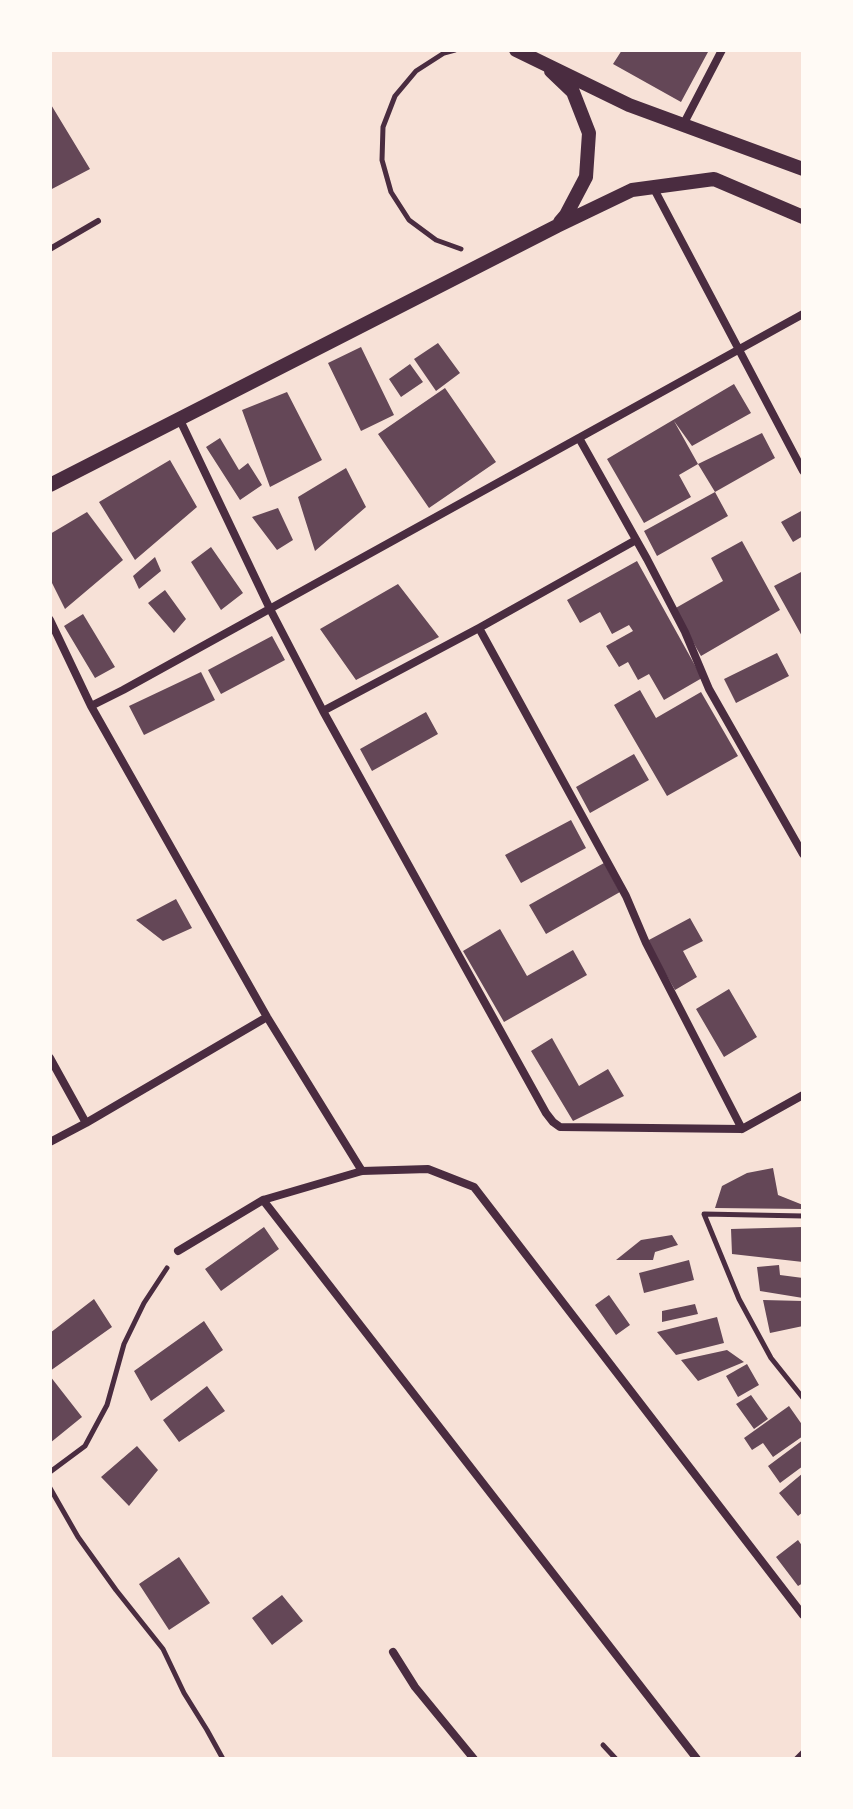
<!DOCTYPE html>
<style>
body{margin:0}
#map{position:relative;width:853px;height:1809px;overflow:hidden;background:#f7e1d7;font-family:Raleway,sans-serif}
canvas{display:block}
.frame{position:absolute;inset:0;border:52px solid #fffaf5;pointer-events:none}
</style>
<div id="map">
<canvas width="853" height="1809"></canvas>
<div class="frame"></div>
</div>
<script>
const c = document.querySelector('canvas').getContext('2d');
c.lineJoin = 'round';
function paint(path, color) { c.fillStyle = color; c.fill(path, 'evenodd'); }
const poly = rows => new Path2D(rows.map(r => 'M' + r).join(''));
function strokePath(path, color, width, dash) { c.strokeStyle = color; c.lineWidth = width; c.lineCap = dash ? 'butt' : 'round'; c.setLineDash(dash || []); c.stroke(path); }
const building = poly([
 [622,50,705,50,708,52,681,102,613,64],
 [50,103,90,169,50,190],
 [438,343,460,373,436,391,414,359],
 [361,347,394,415,361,431,328,363],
 [410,364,423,382,401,397,389,379],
 [734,384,751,413,692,446,674,421,698,464,679,475,691,497,644,523,607,459],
 [445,388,496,462,429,508,378,434],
 [287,392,322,460,270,487,242,410],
 [762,433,775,458,715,492,698,464],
 [220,438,239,470,248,463,262,485,240,500,206,447],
 [170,460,197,507,135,560,99,502],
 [346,468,366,507,315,551,298,497],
 [715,492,728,516,657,556,644,531],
 [278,508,293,540,277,550,252,517],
 [803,510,803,536,793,542,781,522],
 [87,512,123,560,65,609,50,579,50,534],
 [742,541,780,610,701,656,674,609,723,581,711,558],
 [211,547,243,593,221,610,191,562],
 [155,557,161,571,139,589,133,576],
 [637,561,702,678,664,700,649,674,638,680,628,662,619,667,606,646,633,631,629,625,612,634,600,612,580,623,567,600],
 [803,571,803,638,774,586],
 [398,584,439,637,356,680,320,629],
 [165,590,186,619,174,633,148,603],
 [83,614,115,667,95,678,64,626],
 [272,636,285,660,221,694,208,670],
 [777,653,789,676,736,703,724,679],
 [201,672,215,700,144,735,129,706],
 [640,690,656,718,701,692,738,756,667,796,614,705],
 [426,712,438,734,372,771,360,749],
 [634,754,649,780,590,813,576,787],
 [571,820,586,848,521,883,505,855],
 [604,863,620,892,546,934,529,905],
 [176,899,192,928,163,941,136,920],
 [690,918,703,941,683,951,697,977,675,990,647,941],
 [500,929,527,976,573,950,587,975,504,1022,463,951],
 [729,989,757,1037,724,1057,696,1009],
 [552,1038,579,1086,608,1069,624,1096,573,1121,531,1051],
 [773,1168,778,1195,803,1205,803,1209,715,1208,722,1186,747,1173],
 [264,1227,279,1249,221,1291,205,1269],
 [803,1227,803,1262,732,1254,731,1229],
 [672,1235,678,1245,655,1252,653,1260,616,1260,641,1240],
 [689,1260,694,1280,644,1293,639,1273],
 [779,1265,780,1275,803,1278,803,1298,760,1291,757,1267],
 [609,1295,630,1325,616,1335,595,1305],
 [94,1299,112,1327,50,1371,50,1333],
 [763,1300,803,1301,803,1326,770,1333],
 [695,1304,698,1314,662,1322,662,1311],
 [717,1317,724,1343,676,1355,657,1332],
 [204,1321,223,1350,151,1401,134,1371],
 [727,1350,744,1362,698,1381,681,1360],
 [747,1364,759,1385,738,1397,726,1376],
 [50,1376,82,1417,50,1443],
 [207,1386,225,1411,179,1442,163,1420],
 [751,1395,768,1419,754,1429,736,1404],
 [789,1406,803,1426,803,1436,773,1457,763,1443,752,1450,744,1438],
 [803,1440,803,1466,780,1483,768,1466],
 [137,1446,158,1470,129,1506,101,1477],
 [803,1473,803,1512,798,1516,779,1493],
 [798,1540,803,1547,803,1583,798,1586,776,1557],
 [179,1557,210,1603,169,1630,139,1584],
 [282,1595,303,1621,272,1645,252,1618]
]);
const path = poly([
 [455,50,444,53,416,71,395,96,383,127,382,160,391,192,409,220,436,240,461,249],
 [803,1216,704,1214,739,1299,771,1358,803,1398],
 [50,1472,85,1446,107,1405,124,1344,144,1303,167,1268],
 [50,1488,78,1537,116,1590,163,1649,184,1693,207,1730,223,1759],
 [603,1745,616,1759],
 [796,1759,803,1752]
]);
const service = poly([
 [50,249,98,221]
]);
const minor = poly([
 [683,125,722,50],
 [653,187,803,471],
 [179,418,270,609,323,711,546,1113,553,1122,560,1127,742,1129,803,1095],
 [579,438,647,559,685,632,709,689,803,854],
 [50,620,91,706,267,1017,362,1171],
 [479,628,626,896,646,943,742,1129],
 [91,706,123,690,803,314],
 [323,711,479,628,636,540],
 [50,1058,86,1123],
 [50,1142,86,1123,267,1017],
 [263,1200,697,1759],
 [178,1251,263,1200,362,1171,428,1169,474,1187,803,1615],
 [393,1652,415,1687,474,1759]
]);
const tertiary = poly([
 [516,50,629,105,803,169],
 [551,71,573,92,589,133,586,177,566,215,560,222],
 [50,485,557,226,632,190,714,179,803,217]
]);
paint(building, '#644757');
strokePath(path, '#4a2c40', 5);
strokePath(service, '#4a2c40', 6);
strokePath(minor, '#4a2c40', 8);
strokePath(tertiary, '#4a2c40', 14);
</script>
